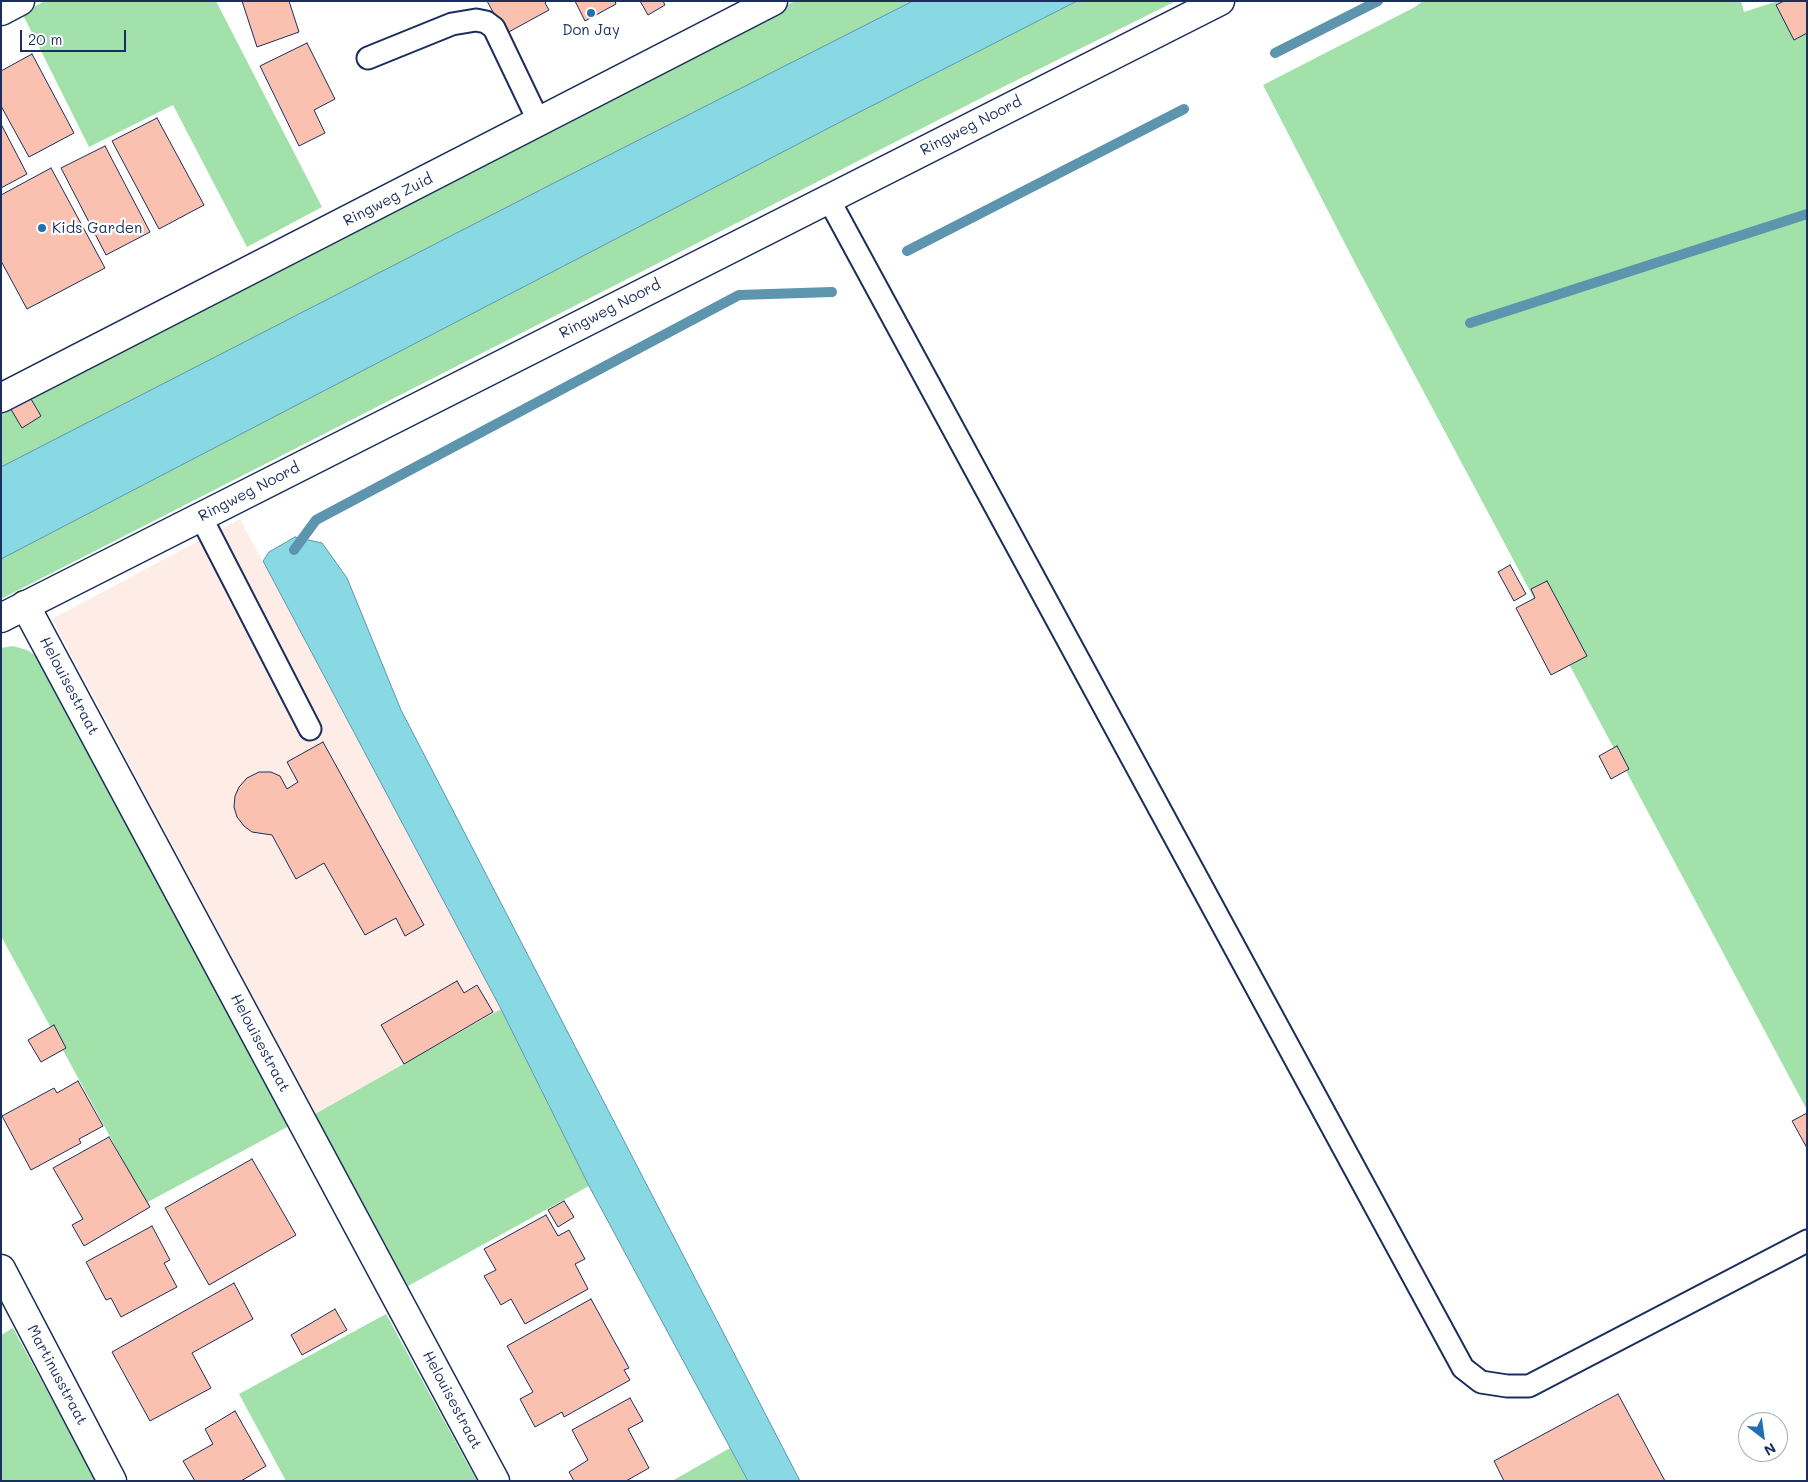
<!DOCTYPE html>
<style>
body{margin:0}
#map{position:relative;width:1808px;height:1482px;overflow:hidden;background:#fff;font-family:Mali,sans-serif}
canvas{display:block}
.frame{position:absolute;inset:0;border:2px solid #1b2f5e;pointer-events:none}
.north{position:absolute;left:1738px;top:1412px;width:50px;height:50px;box-sizing:border-box;background:#fff;border:1px solid #a4acbf;border-radius:50%;rotate:150deg;font-size:14px;font-weight:700;line-height:20px;text-align:center;color:#1b2f5e}
.north::after{content:'';display:block;margin:auto;width:18px;height:22px;background:#1f6fb2;clip-path:polygon(50% 0,100% 100%,50% 72%,0 100%)}
.scale{position:absolute;left:20px;top:30px;width:106px;height:22px;box-sizing:border-box;border:2px solid #1b2f5e;border-top:0;padding-left:6px;font-size:15px;line-height:18px;white-space:nowrap;color:#1b2f5e;-webkit-text-stroke:4px #fff;paint-order:stroke}
</style>
<div id="map">
<canvas width="1808" height="1482"></canvas>
<div class="frame"></div>
<div class="north">N</div>
<div class="scale">20 m</div>
</div>
<script>
const c = document.querySelector('canvas').getContext('2d');
c.lineJoin = 'round';
function paint(path, color) { c.fillStyle = color; c.fill(path, 'evenodd'); }
const poly = rows => new Path2D(rows.map(r => 'M' + r).join(''));
function strokePath(path, color, width, dash) { c.strokeStyle = color; c.lineWidth = width; c.lineCap = dash ? 'butt' : 'round'; c.setLineDash(dash || []); c.stroke(path); }
function write(font, color, halo, rows, align = 'center') {
  c.font = font + ' Mali,sans-serif'; c.lineWidth = 4.5; c.setLineDash([]); c.textBaseline = 'middle'; c.strokeStyle = halo; c.fillStyle = color; for (const [text, x, y, turn = 0] of rows) {
    c.save(); c.translate(x, y); c.rotate((+turn || 0) * Math.PI / 180); c.textAlign = isNaN(turn) ? turn : align; if (halo) c.strokeText(text, 0, 0); c.fillText(text, 0, 0); c.restore();
  }
}
const built = poly([
 [240,519,501,1009,315,1114,52,619]
]);
const green = poly([
 [45,1,216,1,322,207,247,247,173,105,89,147,22,13],
 [795,1,913,1,550,185,1,467,1,413,523,141],
 [1077,1,1176,1,993,92,1,599,1,559,846,119],
 [1423,1,1741,1,1744,12,1778,1,1807,1,1807,1110,1356,265,1263,85,1415,7],
 [13,646,27,650,41,659,289,1126,146,1203,1,936,1,648],
 [501,1009,589,1186,408,1286,315,1114],
 [386,1314,477,1481,286,1481,239,1394],
 [13,1328,96,1481,1,1481,1,1335],
 [730,1448,748,1481,672,1481]
]);
const water = poly([
 [913,1,1077,1,846,119,1,559,1,467,550,185,913,1],
 [295,537,322,543,347,578,401,710,800,1481,748,1481,589,1186,501,1009,263,561,269,552,295,537]
]);
const stream = poly([
 [1275,53,1378,1],
 [907,251,1184,109],
 [1470,323,1807,214],
 [294,550,316,520,739,295,832,292]
]);
const building = poly([
 [242,1,289,1,299,32,257,47,242,1],
 [487,1,547,1,545,3,549,10,505,34,487,1],
 [575,1,615,1,616,4,585,21,575,1],
 [640,1,663,1,665,5,648,15,640,1],
 [1784,1,1807,1,1807,33,1794,40,1776,5,1784,1],
 [307,43,335,99,314,110,325,133,299,146,260,66,307,43],
 [32,54,74,133,29,157,1,106,1,71,32,54],
 [157,118,204,205,159,229,112,141,157,118],
 [1,124,27,174,1,188,1,124],
 [105,146,150,232,106,255,61,168,105,146],
 [51,168,105,268,27,309,1,261,1,195,51,168],
 [28,394,41,416,22,428,9,406,28,394],
 [1510,565,1526,594,1514,601,1498,572,1510,565],
 [1547,581,1587,656,1551,675,1516,608,1535,598,1531,589,1547,581],
 [323,742,424,925,405,936,396,918,365,935,324,863,296,879,272,835,252,832,244,826,237,817,234,807,235,796,239,787,247,778,259,772,271,772,280,776,287,789,298,782,287,762,323,742],
 [1617,746,1629,769,1611,779,1599,756,1617,746],
 [457,981,464,993,477,985,493,1012,404,1064,381,1025,457,981],
 [54,1025,66,1048,41,1062,28,1040,54,1025],
 [78,1081,103,1126,79,1139,81,1143,31,1170,2,1116,54,1088,57,1093,78,1081],
 [1807,1113,1807,1148,1792,1121,1807,1113],
 [109,1137,150,1207,84,1246,72,1225,83,1219,53,1168,109,1137],
 [252,1159,296,1235,209,1285,165,1208,252,1159],
 [564,1201,574,1217,558,1227,548,1210,564,1201],
 [546,1215,558,1236,569,1230,585,1259,575,1264,588,1289,525,1324,511,1299,501,1305,484,1276,496,1270,484,1249,546,1215],
 [152,1226,170,1260,164,1263,177,1287,121,1317,111,1298,106,1300,86,1262,152,1226],
 [234,1283,253,1319,192,1353,211,1388,150,1421,112,1352,234,1283],
 [591,1299,629,1368,624,1370,630,1380,564,1417,562,1412,535,1427,520,1399,533,1392,507,1346,591,1299],
 [335,1309,347,1330,302,1355,291,1335,335,1309],
 [1618,1394,1665,1481,1504,1481,1494,1461,1618,1394],
 [630,1398,643,1421,628,1429,649,1468,626,1481,574,1481,569,1472,588,1460,572,1430,630,1398],
 [235,1411,266,1466,241,1481,195,1481,183,1461,213,1444,205,1429,235,1411]
]);
const service = poly([
 [368,58,452,24,476,20,486,22,494,28,539,122],
 [828,198,1463,1368,1481,1382,1507,1386,1529,1386,1807,1241],
 [201,517,310,729]
]);
const minor = poly([
 [1,11,20,1],
 [25,605,495,1481],
 [1,1269,112,1481]
]);
const tertiary = poly([
 [1,398,773,1],
 [1,618,1220,1]
]);
const markers = [
 [591,13,5,"#1f6fb2"],
 [42,228,5,"#1f6fb2"]
];
const poiNames = [
 ["Don Jay",591,30],
 ["Kids Garden",52,228,"left"]
];
const streetNames = [
 ["Ringweg Noord",971,126,-27],
 ["Ringweg Zuid",388,200,-27],
 ["Ringweg Noord",610,309,-27],
 ["Ringweg Noord",249,492,-27],
 ["Helouisestraat",69,686,62],
 ["Helouisestraat",260,1043,62],
 ["Martinusstraat",57,1375,62],
 ["Helouisestraat",452,1400,62]
];
paint(built, '#feece7');
paint(green, '#a2e1a9');
paint(water, '#89d9e4');
strokePath(water, '#5d95ae', 1);
strokePath(stream, '#5d95ae', 10);
paint(building, '#fac1b0');
strokePath(building, '#1b2f5e', 1);
strokePath(service, '#1b2f5e', 25);
strokePath(minor, '#1b2f5e', 31);
strokePath(tertiary, '#1b2f5e', 31);
strokePath(service, '#fff', 21);
strokePath(minor, '#fff', 28);
strokePath(tertiary, '#fff', 28);
for (const [x, y, r, color] of markers) { const dot = new Path2D(); dot.arc(x, y, r, 0, 2 * Math.PI); c.fillStyle = color; c.fill(dot); strokePath(dot, '#fff', 2); }
write('15px', '#1b2f5e', '#fff', poiNames);
write('15px', '#1b2f5e', '#fff', streetNames);
</script>
